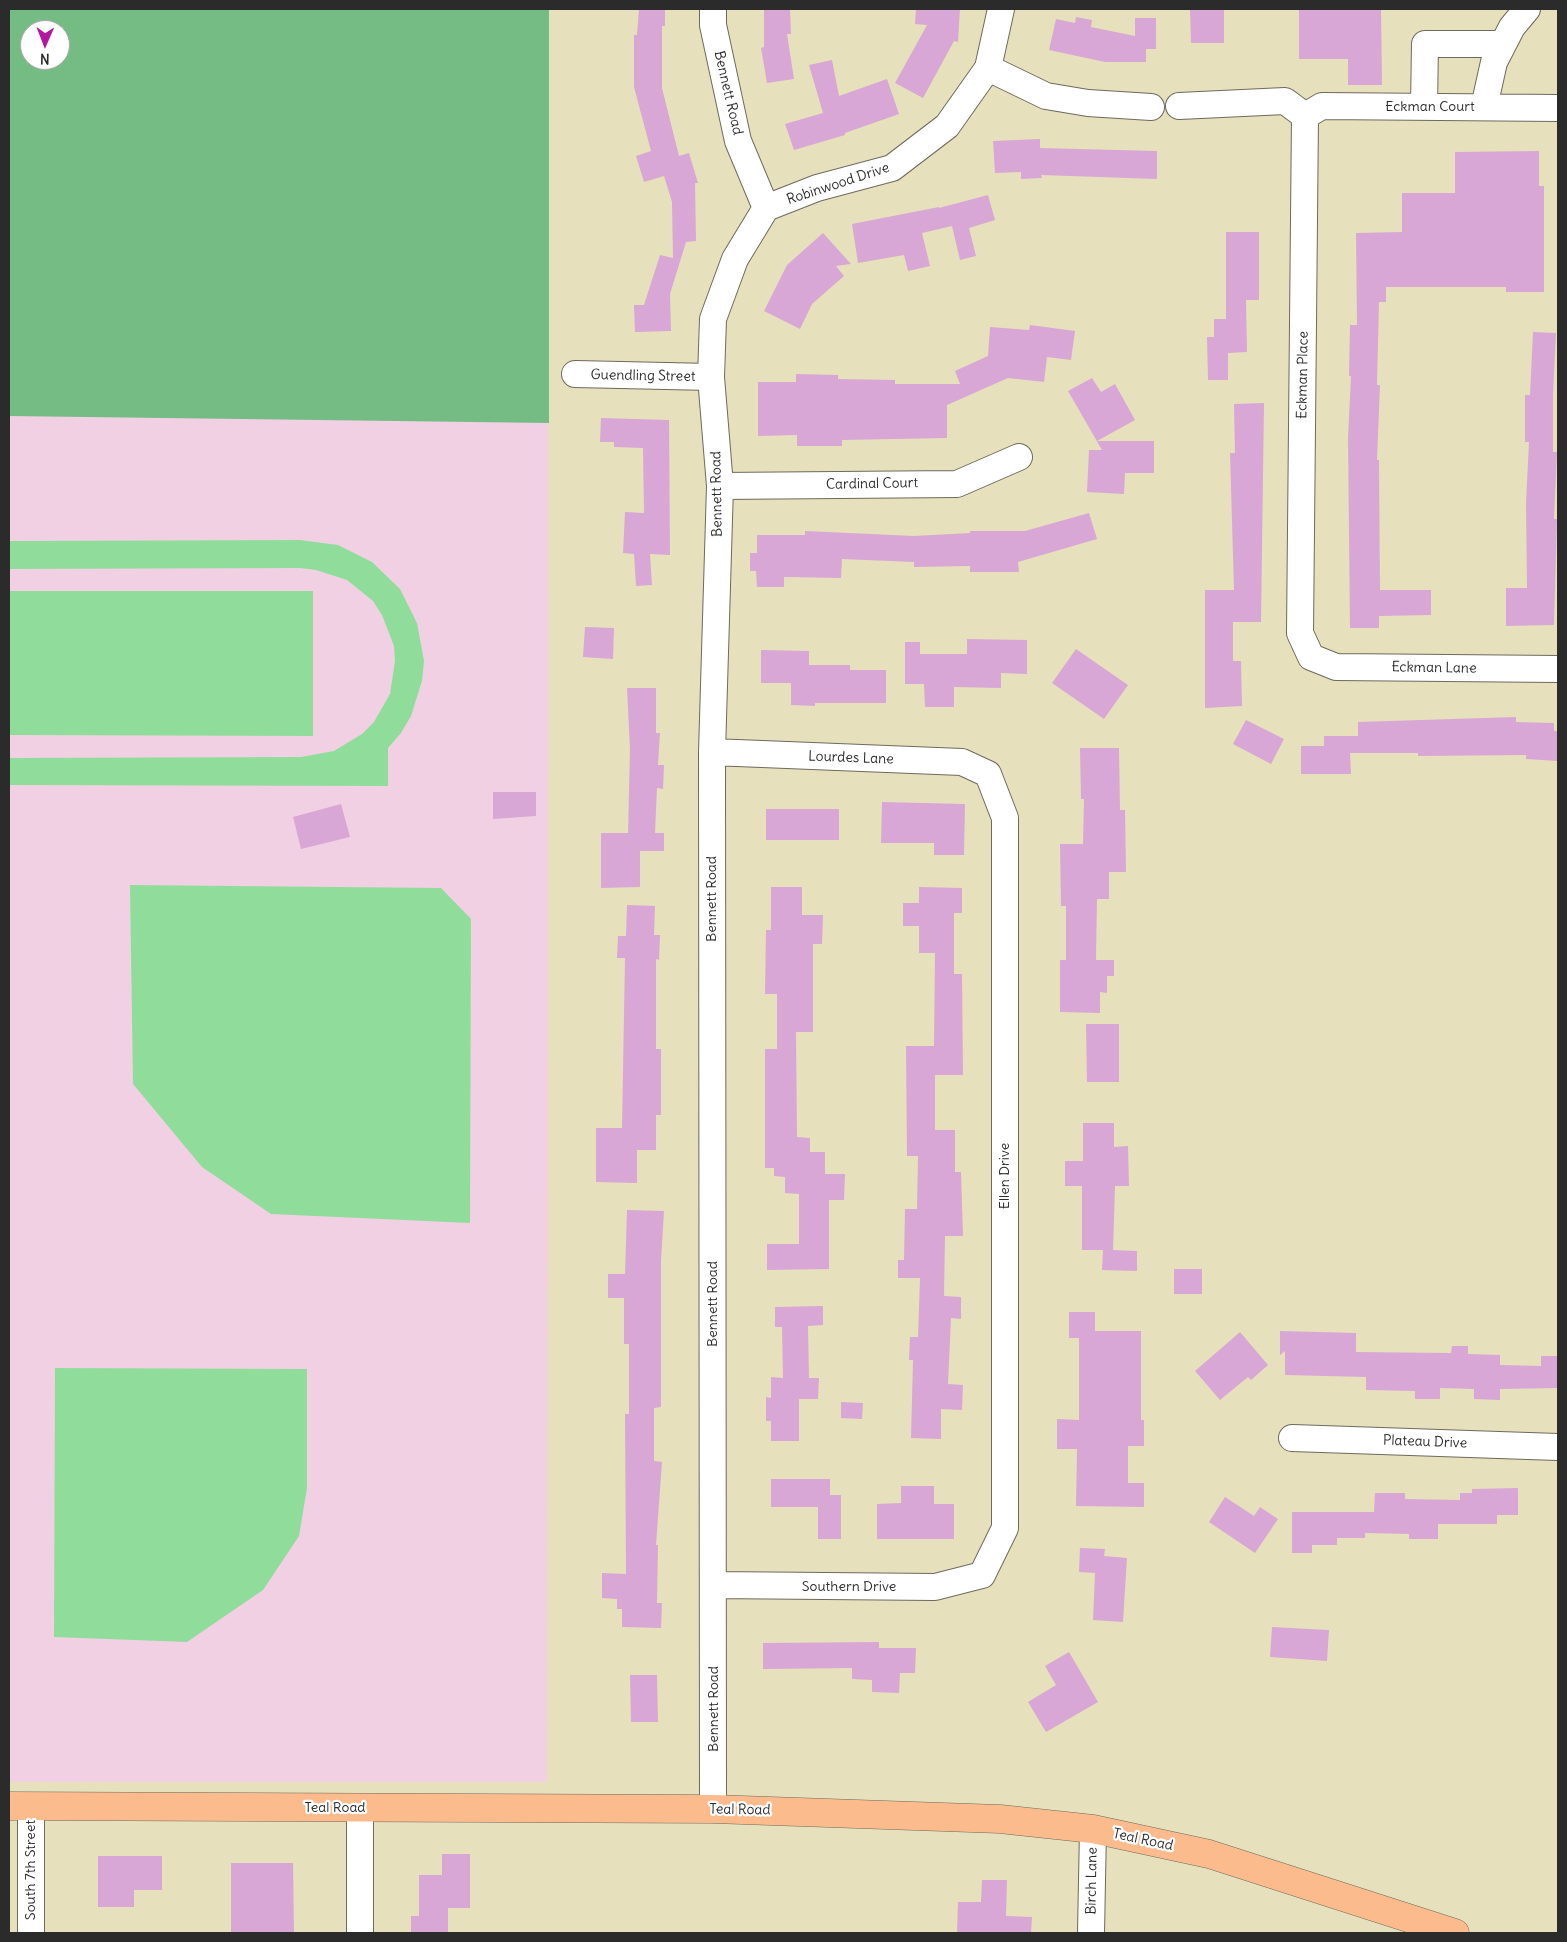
<!DOCTYPE html>
<style>
body{margin:0}
#map{position:relative;width:1567px;height:1942px;overflow:hidden;background:#e7e0bc;font-family:Delius,sans-serif}
canvas{display:block}
.frame{position:absolute;inset:0;border:10px solid #2b2b2b;pointer-events:none}
.north{position:absolute;left:20px;top:20px;width:50px;height:50px;box-sizing:border-box;background:#fff;border:1px solid #aaa;border-radius:50%;rotate:181deg;font-size:14px;font-weight:700;line-height:20px;text-align:center;color:#2b2b2b}
.north::after{content:'';display:block;margin:auto;width:18px;height:22px;background:#b5179e;clip-path:polygon(50% 0,100% 100%,50% 72%,0 100%)}
</style>
<div id="map">
<canvas width="1567" height="1942"></canvas>
<div class="frame"></div>
<div class="north">N</div>
</div>
<script>
const c = document.querySelector('canvas').getContext('2d');
c.lineJoin = 'round';
function paint(path, color) { c.fillStyle = color; c.fill(path, 'evenodd'); }
const poly = rows => new Path2D(rows.map(r => 'M' + r).join(''));
function strokePath(path, color, width, dash) { c.strokeStyle = color; c.lineWidth = width; c.lineCap = dash ? 'butt' : 'round'; c.setLineDash(dash || []); c.stroke(path); }
function write(font, color, halo, rows, align = 'center') {
  c.font = font + ' Delius,sans-serif'; c.lineWidth = 4.5; c.setLineDash([]); c.textBaseline = 'middle'; c.strokeStyle = halo; c.fillStyle = color; for (const [text, x, y, turn = 0] of rows) {
    c.save(); c.translate(x, y); c.rotate((+turn || 0) * Math.PI / 180); c.textAlign = isNaN(turn) ? turn : align; if (halo) c.strokeText(text, 0, 0); c.fillText(text, 0, 0); c.restore();
  }
}
const built = poly([
 [9,9,549,9,547,1782,9,1782],
 [30,30,60,30,60,60,30,60]
]);
const green = poly([
 [300,540,338,545,372,562,400,589,417,623,424,661,422,681,411,716,401,733,388,748,388,786,9,785,9,758,301,757,334,751,362,734,374,722,390,694,395,661,394,646,382,615,373,601,347,580,316,570,300,568,9,569,9,541],
 [9,591,313,591,313,736,9,735],
 [130,885,441,888,471,919,470,1223,271,1214,202,1167,133,1084],
 [55,1368,307,1369,307,1488,299,1536,263,1590,187,1642,54,1637]
]);
const forest = poly([
 [9,9,549,9,549,423,9,416],
 [30,30,60,30,60,60,30,60]
]);
const building = poly([
 [639,9,665,9,665,26,662,26,662,88,679,156,689,153,698,183,695,183,696,241,686,242,670,294,671,331,635,332,634,305,644,305,660,255,673,258,672,202,664,176,644,182,636,156,651,151,634,87,634,35,637,35],
 [764,9,790,9,791,34,787,34,794,79,767,83,761,48,764,47],
 [916,9,960,9,958,42,954,41,923,98,895,83,927,25,915,24],
 [1190,9,1224,9,1224,43,1191,43],
 [1299,9,1381,9,1382,85,1348,85,1348,59,1299,59],
 [1076,17,1092,20,1091,27,1135,36,1135,18,1156,18,1156,49,1146,49,1146,62,1105,62,1049,50,1056,19,1075,23],
 [832,60,839,96,887,79,899,114,845,133,845,135,794,150,785,124,823,113,809,65],
 [1040,139,1040,148,1157,151,1157,179,1041,175,1042,178,1021,179,1021,172,995,173,993,141],
 [1539,151,1539,186,1544,186,1544,292,1506,292,1506,287,1386,287,1386,302,1379,302,1377,385,1380,385,1377,460,1379,460,1380,590,1431,590,1431,615,1379,616,1379,628,1350,628,1348,438,1351,376,1349,376,1350,325,1357,325,1356,233,1402,232,1402,193,1455,193,1455,152],
 [988,195,995,220,969,228,976,256,960,260,952,226,922,233,930,266,908,271,904,255,858,263,852,224,939,207,939,208],
 [1226,232,1259,232,1259,300,1246,300,1247,352,1228,353,1228,380,1208,380,1207,337,1214,337,1214,319,1226,319],
 [823,233,851,264,836,266,844,276,812,304,800,329,764,311,787,265],
 [1030,325,1075,331,1071,360,1047,357,1044,382,1008,378,947,405,947,438,842,440,842,446,797,446,797,435,758,436,758,382,796,382,796,374,838,375,838,379,895,380,895,384,960,384,955,371,988,356,990,327,1029,330],
 [1533,332,1556,333,1553,395,1553,452,1557,452,1554,519,1557,519,1554,625,1506,626,1506,588,1527,588,1526,503,1529,442,1525,442,1525,395,1530,395],
 [1092,378,1101,392,1115,384,1135,420,1097,441,1154,441,1154,473,1125,473,1124,494,1087,492,1089,450,1102,450,1068,391],
 [1264,403,1261,622,1233,622,1233,661,1241,661,1242,706,1205,708,1205,590,1234,590,1230,453,1235,453,1234,404],
 [601,418,669,420,670,555,650,554,652,585,636,586,634,554,623,553,625,512,644,513,643,448,614,447,614,442,600,442],
 [1089,513,1097,539,1018,562,1019,572,970,572,970,566,914,567,914,562,842,559,841,578,784,577,784,587,757,587,756,571,750,571,750,553,757,553,757,535,805,535,805,531,914,536,970,533,970,531,1025,531],
 [585,627,614,628,613,659,583,657],
 [967,639,1027,640,1027,674,1001,673,1001,688,954,687,954,707,925,707,924,684,905,684,905,642,920,642,920,654,967,654],
 [1076,649,1128,685,1104,719,1052,683],
 [761,650,809,651,809,665,850,665,850,670,886,670,886,703,815,703,815,706,791,705,791,683,761,683],
 [627,688,656,688,656,733,660,733,658,765,664,765,663,789,657,788,655,833,664,833,664,851,640,851,640,887,601,888,601,833,628,833,630,749],
 [1516,717,1516,722,1554,723,1554,731,1558,731,1558,761,1526,759,1526,755,1418,756,1418,753,1350,753,1351,774,1301,774,1301,746,1324,746,1324,736,1358,736,1358,722],
 [1246,720,1284,739,1271,764,1233,744],
 [1080,748,1119,748,1120,810,1125,810,1126,872,1109,872,1109,899,1097,899,1096,960,1114,960,1114,976,1107,976,1107,993,1100,992,1100,1013,1060,1012,1060,960,1066,960,1066,906,1061,906,1060,844,1083,844,1084,799,1081,799],
 [493,792,536,792,536,816,493,819],
 [882,802,965,804,964,855,934,855,934,843,881,843],
 [341,804,350,837,301,849,293,817],
 [766,809,839,809,839,840,766,840],
 [771,887,802,887,802,915,823,915,822,944,813,944,813,1032,796,1032,797,1137,810,1138,810,1152,825,1152,825,1174,845,1174,844,1200,829,1200,829,1269,767,1270,767,1244,799,1244,799,1194,785,1193,785,1177,774,1176,774,1168,765,1168,765,1049,777,1049,777,994,765,994,766,930,771,930],
 [919,887,962,888,962,913,954,913,954,974,962,974,963,1075,935,1075,935,1130,955,1130,955,1172,961,1172,963,1236,945,1236,944,1296,961,1297,961,1319,951,1318,948,1384,963,1385,962,1410,941,1409,941,1439,911,1438,913,1360,909,1360,910,1337,918,1337,920,1278,898,1278,898,1260,904,1260,905,1209,917,1209,918,1156,907,1156,906,1046,934,1046,935,953,919,953,919,926,903,926,903,903,919,903],
 [627,905,655,906,654,935,660,935,659,960,656,959,656,1049,661,1049,661,1115,656,1115,656,1150,637,1150,637,1183,596,1182,596,1128,622,1128,625,958,617,958,618,936,626,936],
 [1086,1024,1119,1024,1119,1082,1087,1082],
 [1083,1123,1114,1123,1114,1147,1128,1146,1129,1186,1115,1186,1113,1250,1137,1251,1137,1271,1102,1270,1103,1250,1082,1250,1082,1186,1065,1186,1065,1161,1083,1161],
 [627,1210,664,1211,661,1261,661,1407,654,1408,654,1461,662,1462,656,1545,658,1545,657,1603,662,1603,661,1628,622,1627,622,1609,617,1609,617,1599,602,1598,602,1573,626,1574,625,1414,629,1414,629,1344,624,1344,624,1298,608,1298,608,1274,625,1274],
 [1174,1269,1202,1269,1202,1294,1174,1294],
 [823,1306,823,1325,808,1326,809,1378,819,1378,818,1399,799,1399,799,1441,771,1441,771,1421,766,1421,766,1397,771,1398,771,1377,783,1378,782,1327,775,1327,775,1307],
 [1069,1312,1095,1312,1095,1331,1141,1331,1141,1420,1144,1420,1144,1446,1128,1446,1128,1483,1144,1483,1144,1507,1076,1506,1077,1449,1057,1449,1057,1419,1079,1420,1079,1338,1069,1338],
 [1280,1331,1356,1333,1356,1352,1451,1353,1452,1346,1468,1346,1468,1354,1500,1355,1500,1365,1541,1366,1541,1356,1558,1356,1558,1388,1500,1389,1500,1400,1474,1399,1474,1389,1440,1388,1440,1399,1415,1399,1415,1391,1366,1390,1366,1377,1285,1375,1285,1351,1280,1355],
 [1240,1332,1268,1365,1251,1380,1248,1377,1220,1400,1195,1371],
 [841,1402,863,1403,862,1419,841,1418],
 [771,1479,830,1479,830,1495,841,1495,841,1539,818,1539,818,1507,771,1507],
 [901,1486,934,1486,934,1504,954,1504,954,1539,877,1539,877,1504,901,1503],
 [1518,1488,1518,1515,1497,1515,1497,1524,1438,1524,1438,1539,1409,1539,1409,1534,1365,1533,1365,1538,1337,1538,1337,1545,1312,1545,1312,1553,1292,1553,1292,1512,1374,1512,1375,1493,1405,1493,1405,1499,1460,1500,1460,1493,1472,1493,1472,1489],
 [1225,1497,1254,1516,1260,1507,1278,1519,1255,1553,1209,1522],
 [1080,1548,1105,1549,1104,1556,1127,1558,1123,1622,1093,1620,1095,1573,1079,1572],
 [1272,1627,1329,1630,1327,1661,1270,1657],
 [879,1642,879,1648,916,1648,915,1673,900,1673,899,1693,872,1692,872,1680,852,1679,852,1668,763,1669,763,1643],
 [1069,1652,1098,1702,1046,1732,1028,1702,1056,1685,1045,1666],
 [630,1675,657,1675,658,1722,631,1722],
 [442,1854,470,1854,470,1908,448,1908,448,1933,411,1933,411,1916,419,1916,419,1875,442,1875],
 [98,1856,162,1856,162,1890,134,1890,134,1907,98,1907],
 [231,1863,293,1863,294,1933,231,1933],
 [982,1880,1007,1880,1006,1916,1032,1917,1031,1933,957,1933,958,1902,981,1902]
]);
const minor = poly([
 [713,9,713,25,738,141,766,208,735,259,713,319,711,377,720,486,712,752,713,1809],
 [988,68,1046,96,1088,103,1151,107],
 [1179,106,1285,101,1305,116,1300,633,1311,657,1336,667,1558,669],
 [1424,107,1425,44,1503,44],
 [1484,107,1494,62,1512,27,1527,9],
 [1305,116,1322,106,1558,108],
 [766,208,817,188,892,168,947,126,988,68,1001,9],
 [575,374,711,377],
 [720,486,957,484,1019,457],
 [712,752,962,762,988,774,1005,818,1005,1528,982,1575,935,1587,714,1585],
 [1292,1438,1558,1447],
 [31,1806,31,1933],
 [360,1933,360,1808],
 [1091,1933,1093,1829]
]);
const major = poly([
 [9,1806,713,1809,1000,1819,1093,1829,1209,1854,1455,1933]
]);
const streetNames = [
 ["Bennett Road",728,93,77],
 ["Eckman Court",1430,107],
 ["Robinwood Drive",838,184,-18],
 ["Eckman Place",1303,375,-89],
 ["Guendling Street",643,376,1],
 ["Cardinal Court",872,484,-1],
 ["Bennett Road",717,494,-91],
 ["Eckman Lane",1434,668,1],
 ["Lourdes Lane",851,758,2],
 ["Bennett Road",712,899,-90],
 ["Ellen Drive",1005,1176,-90],
 ["Bennett Road",713,1304,-90],
 ["Plateau Drive",1425,1442,2],
 ["Southern Drive",849,1587],
 ["Bennett Road",714,1709,-90],
 ["Teal Road",335,1808],
 ["Teal Road",740,1810,1],
 ["Teal Road",1143,1840,12],
 ["South 7th Street",31,1870,-90],
 ["Birch Lane",1092,1881,-89]
];
paint(built, '#f1d0e3');
paint(green, '#90dd9b');
paint(forest, '#74bc83');
paint(building, '#d8a7d5');
strokePath(minor, '#6d6a5e', 28);
strokePath(major, '#6d6a5e', 29);
strokePath(minor, '#fff', 26);
strokePath(major, '#fbbb8d', 28);
write('14px', '#2b2b2b', '#fff', streetNames);
</script>
